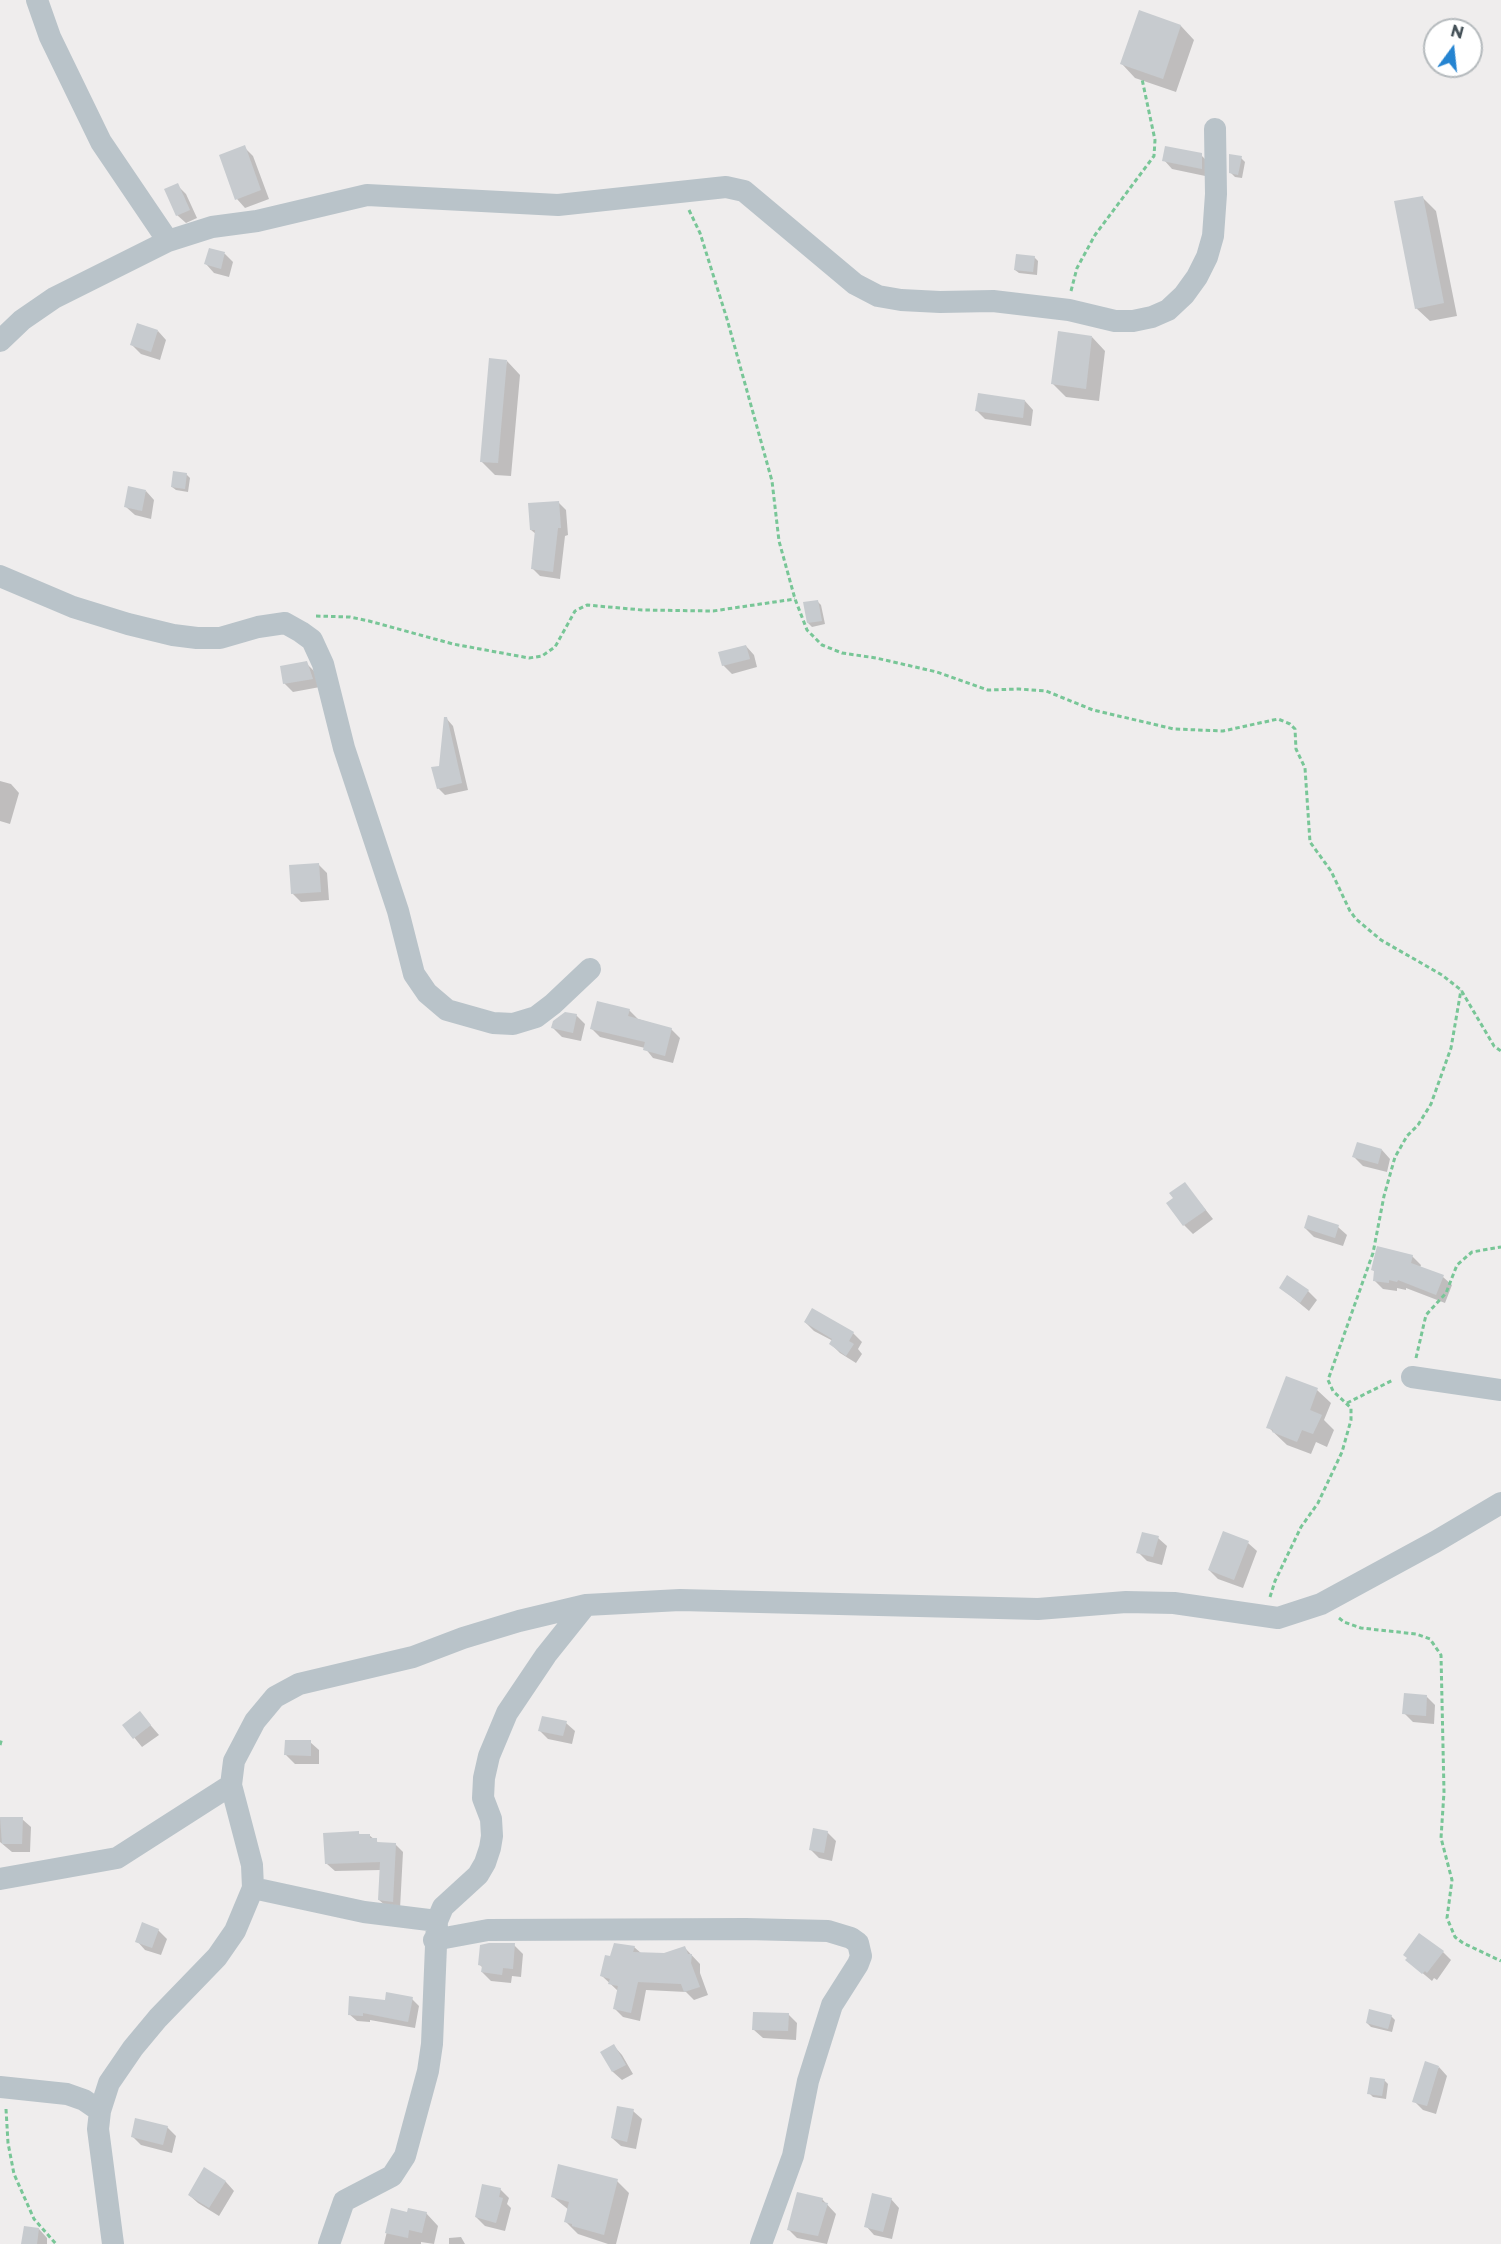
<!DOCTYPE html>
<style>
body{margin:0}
#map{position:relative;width:1501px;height:2244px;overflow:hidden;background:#efeded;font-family:Montserrat,sans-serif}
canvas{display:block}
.north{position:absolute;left:1423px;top:18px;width:60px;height:60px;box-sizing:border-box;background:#fff;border:2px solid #b5babd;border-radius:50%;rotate:15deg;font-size:16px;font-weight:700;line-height:24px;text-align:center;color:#465259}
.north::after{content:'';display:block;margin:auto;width:21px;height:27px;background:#2584d1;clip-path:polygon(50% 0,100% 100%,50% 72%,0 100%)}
</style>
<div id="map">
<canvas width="1501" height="2244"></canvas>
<div class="north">N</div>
</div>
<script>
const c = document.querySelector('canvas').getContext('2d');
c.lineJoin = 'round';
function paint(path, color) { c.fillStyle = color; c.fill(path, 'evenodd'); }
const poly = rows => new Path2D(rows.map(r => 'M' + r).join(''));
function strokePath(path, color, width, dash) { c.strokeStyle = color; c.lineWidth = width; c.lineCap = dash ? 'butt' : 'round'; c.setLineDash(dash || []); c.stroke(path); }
const shadow = poly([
 [1140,12,1181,26,1194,40,1176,92,1135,78,1122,64],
 [244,147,253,156,269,199,245,208,237,199],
 [1201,155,1210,164,1210,177,1172,169,1164,160],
 [1241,158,1245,162,1242,178,1235,177,1231,173],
 [177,185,186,194,197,218,186,223,177,215],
 [1422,197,1436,211,1457,316,1430,321,1416,308],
 [210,250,225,254,233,262,229,277,214,273,206,264],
 [1034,257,1038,261,1037,275,1019,273,1015,270],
 [158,331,166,340,160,360,141,354,132,345],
 [1092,337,1105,351,1099,401,1066,397,1053,384],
 [507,361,520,375,511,476,495,475,481,461],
 [1025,401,1033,410,1031,426,985,419,977,411],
 [186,474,190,478,188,492,176,490,172,487],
 [146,491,154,500,151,519,135,515,126,507],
 [558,502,566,510,568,535,565,536,560,579,540,576,532,568,536,534,531,530],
 [817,601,821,605,825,624,812,627,808,623],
 [746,646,754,655,757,667,732,674,723,665],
 [306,663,315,672,320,687,293,692,284,683],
 [446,718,453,726,468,790,445,795,438,788],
 [0,781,11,784,19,793,10,824,0,821],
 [318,864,327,873,329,900,301,902,292,893],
 [629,1010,638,1019,671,1029,680,1038,673,1063,653,1058,645,1048,600,1037,592,1029],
 [576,1015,585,1024,581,1041,562,1037,553,1028],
 [1382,1150,1390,1159,1387,1172,1363,1166,1354,1157],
 [1185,1184,1213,1219,1193,1234,1184,1225,1175,1199],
 [1338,1227,1347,1235,1343,1246,1314,1237,1305,1228],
 [1412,1256,1421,1265,1420,1268,1443,1277,1452,1285,1445,1303,1406,1288,1406,1290,1397,1288,1397,1291,1383,1289,1374,1280,1375,1272,1373,1270],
 [1281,1288,1308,1291,1317,1300,1309,1311],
 [805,1322,853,1333,862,1342,858,1349,862,1354,856,1363,840,1353,831,1344,833,1341,814,1331],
 [1287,1378,1317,1390,1331,1403,1324,1420,1334,1430,1327,1447,1316,1442,1311,1454,1287,1445,1268,1427],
 [1158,1538,1167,1546,1162,1565,1147,1561,1138,1552],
 [1248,1543,1257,1551,1243,1588,1218,1579,1209,1570],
 [1427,1697,1435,1705,1434,1724,1413,1722,1404,1713],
 [140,1713,159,1735,142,1747,124,1725],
 [566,1723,575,1731,572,1744,548,1739,540,1731],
 [310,1742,319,1750,319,1764,295,1764,286,1755],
 [0,1818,22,1819,31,1827,30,1852,12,1852,0,1842],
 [827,1832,836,1841,832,1861,819,1858,810,1849],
 [358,1833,361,1835,369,1835,380,1844,395,1844,403,1852,400,1909,387,1907,379,1900,381,1870,335,1871,327,1864],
 [158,1930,167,1939,161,1955,145,1950,137,1941],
 [514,1945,523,1954,521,1977,512,1976,511,1983,491,1981,482,1972,483,1968,480,1965],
 [634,1947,641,1953,665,1955,685,1948,700,1964,700,1973,708,1995,694,2000,686,1992,646,1990,640,2021,623,2017,615,2009,618,1991,602,1976,611,1958],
 [1443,1952,1451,1960,1437,1980,1434,1978,1432,1981,1407,1960],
 [412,1999,419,2006,415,2028,370,2020,370,2022,357,2021,349,2014,386,2001],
 [788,2014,797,2023,796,2040,763,2038,754,2030],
 [1391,2016,1395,2020,1392,2032,1371,2027,1367,2023],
 [614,2046,622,2055,633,2074,622,2080,613,2072,602,2052],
 [1439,2067,1447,2076,1436,2114,1423,2110,1414,2101],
 [1384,2080,1388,2084,1386,2099,1373,2097,1369,2093],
 [633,2111,642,2119,636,2149,621,2146,612,2138],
 [167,2127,176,2136,172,2153,141,2145,132,2136],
 [205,2169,226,2182,234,2191,219,2216,198,2203,189,2195],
 [617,2181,629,2193,616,2244,608,2244,578,2234,565,2221,569,2210,553,2197],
 [500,2189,509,2198,507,2204,511,2208,505,2231,485,2226,476,2217],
 [822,2199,836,2214,827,2244,797,2238,789,2230],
 [891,2199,899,2208,892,2239,874,2235,866,2226],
 [392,2210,408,2213,426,2213,438,2226,434,2244,421,2242,421,2244,384,2244],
 [39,2229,47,2238,47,2244,23,2244],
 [461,2237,465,2244,449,2244,449,2238]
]);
const building = poly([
 [1139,10,1181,25,1163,79,1120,64],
 [245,145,261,190,235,200,219,155],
 [1165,146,1202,153,1202,169,1162,161],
 [1229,154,1242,156,1238,175,1229,173],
 [178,183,190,210,176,216,164,189],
 [1423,196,1444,303,1415,309,1394,201],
 [209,248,225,252,221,269,204,264],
 [1016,254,1035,256,1033,272,1014,270],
 [137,323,158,330,151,352,130,345],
 [1058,331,1092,336,1086,389,1051,384],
 [489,358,507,360,498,463,480,462],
 [978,393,1025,400,1023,418,975,411],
 [173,471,187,473,185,489,171,487],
 [128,486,146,490,142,511,124,507],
 [559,501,561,528,558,528,553,572,531,569,535,530,530,530,528,503],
 [818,600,822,621,807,623,803,602],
 [746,645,750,659,722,666,718,652],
 [307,661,313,679,283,684,280,666],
 [444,717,447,717,462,783,437,789,431,767,439,766],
 [319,863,321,892,291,894,289,865],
 [597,1001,630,1009,628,1016,672,1028,665,1056,643,1050,645,1042,590,1029],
 [565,1012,577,1014,573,1033,551,1028,553,1021],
 [1357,1142,1382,1149,1378,1164,1352,1157],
 [1185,1182,1206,1210,1183,1226,1166,1203,1173,1198,1169,1193],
 [1308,1215,1339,1225,1335,1238,1304,1228],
 [1377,1246,1413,1255,1411,1263,1444,1275,1436,1295,1398,1280,1397,1282,1389,1280,1389,1283,1373,1281,1374,1271,1371,1270],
 [1287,1275,1309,1290,1300,1303,1279,1288],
 [812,1308,854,1332,849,1341,854,1344,846,1356,829,1344,832,1339,804,1322],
 [1286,1376,1318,1388,1310,1410,1322,1415,1313,1434,1302,1430,1297,1442,1272,1432,1273,1430,1266,1428],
 [1223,1531,1249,1541,1234,1580,1208,1570],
 [1142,1532,1159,1536,1153,1557,1136,1553],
 [1404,1693,1427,1695,1426,1716,1402,1714],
 [140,1711,151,1725,133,1739,122,1725],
 [542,1716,567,1721,563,1736,538,1731],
 [285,1740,311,1740,311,1756,284,1755],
 [0,1817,23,1817,22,1844,2,1844],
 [813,1828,828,1831,824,1853,809,1850],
 [359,1831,359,1834,370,1834,370,1838,377,1838,377,1842,396,1843,393,1902,378,1900,380,1862,325,1864,323,1833],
 [142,1922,159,1929,152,1948,135,1942],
 [1419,1933,1444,1951,1427,1973,1425,1971,1422,1974,1405,1960,1407,1958,1403,1955],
 [489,1943,515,1943,513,1969,503,1968,502,1975,481,1972,482,1966,478,1965,480,1945],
 [614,1943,635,1946,633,1952,664,1953,685,1946,688,1954,692,1954,691,1963,700,1987,684,1992,681,1984,638,1982,631,2013,613,2009,618,1986,608,1984,610,1979,600,1976,605,1955,610,1956],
 [386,1992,413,1997,408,2022,363,2013,363,2016,348,2015,349,1996,385,2000],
 [1369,2009,1392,2015,1388,2029,1366,2023],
 [753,2012,789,2013,788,2031,752,2030],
 [614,2044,626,2065,612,2072,600,2052],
 [1425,2061,1439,2066,1427,2106,1412,2102],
 [1370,2077,1385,2079,1382,2096,1367,2094],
 [617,2106,634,2109,627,2142,611,2138],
 [135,2118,168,2126,163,2145,131,2137],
 [558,2164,618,2179,604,2235,572,2226,572,2224,564,2222,569,2202,551,2197],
 [204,2167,226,2181,209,2208,188,2195],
 [482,2184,501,2188,499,2197,503,2198,496,2223,475,2217],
 [797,2192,823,2198,822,2202,828,2203,818,2236,787,2230],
 [872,2193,892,2198,883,2232,864,2227],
 [391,2208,407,2212,408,2208,427,2212,422,2233,409,2230,408,2238,385,2233],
 [24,2226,39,2228,37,2244,21,2244]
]);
const path = poly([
 [689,210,700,233,727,319,772,481,779,541,795,599,807,630,822,645,842,653,876,658,937,672,988,690,1019,689,1046,691,1093,710,1174,729,1223,731,1278,719,1290,724,1295,729,1296,749,1305,768,1310,842,1331,871,1350,911,1356,919,1381,940,1442,975,1461,990,1494,1046,1501,1051],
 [1071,291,1077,268,1095,235,1154,156,1155,140,1142,79],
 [316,616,350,617,369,621,453,644,529,658,542,656,555,647,575,611,587,605,642,610,713,611,795,599],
 [1416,1358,1426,1315,1446,1293,1457,1265,1472,1252,1501,1247],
 [1347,1403,1393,1380],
 [1270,1597,1275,1581,1301,1527,1318,1503,1342,1452,1351,1420,1351,1408,1333,1391,1328,1380,1373,1253,1384,1196,1395,1157,1407,1136,1418,1125,1431,1104,1451,1048,1461,990],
 [1339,1618,1344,1622,1361,1628,1416,1634,1430,1639,1441,1655,1444,1792,1441,1838,1452,1880,1447,1918,1455,1937,1463,1943,1501,1961],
 [0,1745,2,1738],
 [6,2109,8,2143,14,2174,34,2219,56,2244]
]);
const minor = poly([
 [37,0,50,37,101,142,168,241],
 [0,341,22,320,54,298,168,241,212,227,257,221,367,195,558,205,726,187,744,191,855,284,878,296,901,300,940,302,993,301,1069,310,1115,321,1133,321,1152,317,1168,310,1184,295,1197,277,1207,257,1213,236,1216,194,1215,129],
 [0,576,73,607,128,624,173,635,197,638,220,638,258,627,285,623,301,632,312,640,323,664,344,748,398,911,414,974,427,993,447,1010,493,1023,513,1024,536,1017,553,1004,590,969],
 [1412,1377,1501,1390],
 [0,1879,117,1858,231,1785],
 [253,1888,364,1912,437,1921],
 [434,1940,488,1930,746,1929,828,1931,851,1938,858,1943,861,1956,858,1964,832,2005,808,2081,793,2156,761,2244],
 [0,2087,67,2094,84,2100,100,2111],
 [113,2244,98,2129,100,2111,109,2083,133,2048,158,2018,217,1957,235,1931,253,1888,252,1865,231,1785,234,1761,255,1721,275,1697,299,1684,413,1657,463,1638,519,1621,586,1605,680,1600,1038,1609,1126,1602,1174,1603,1278,1618,1321,1604,1435,1542,1501,1503],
 [329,2244,344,2201,392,2176,405,2156,428,2071,432,2044,437,1921,443,1907,478,1875,485,1863,490,1848,492,1836,491,1819,483,1798,484,1778,489,1756,507,1713,546,1655,586,1605]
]);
paint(shadow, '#0003');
paint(building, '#c7cbcf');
strokePath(path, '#78c697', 3, [4.5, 3]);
strokePath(minor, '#b9c3c9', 22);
</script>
